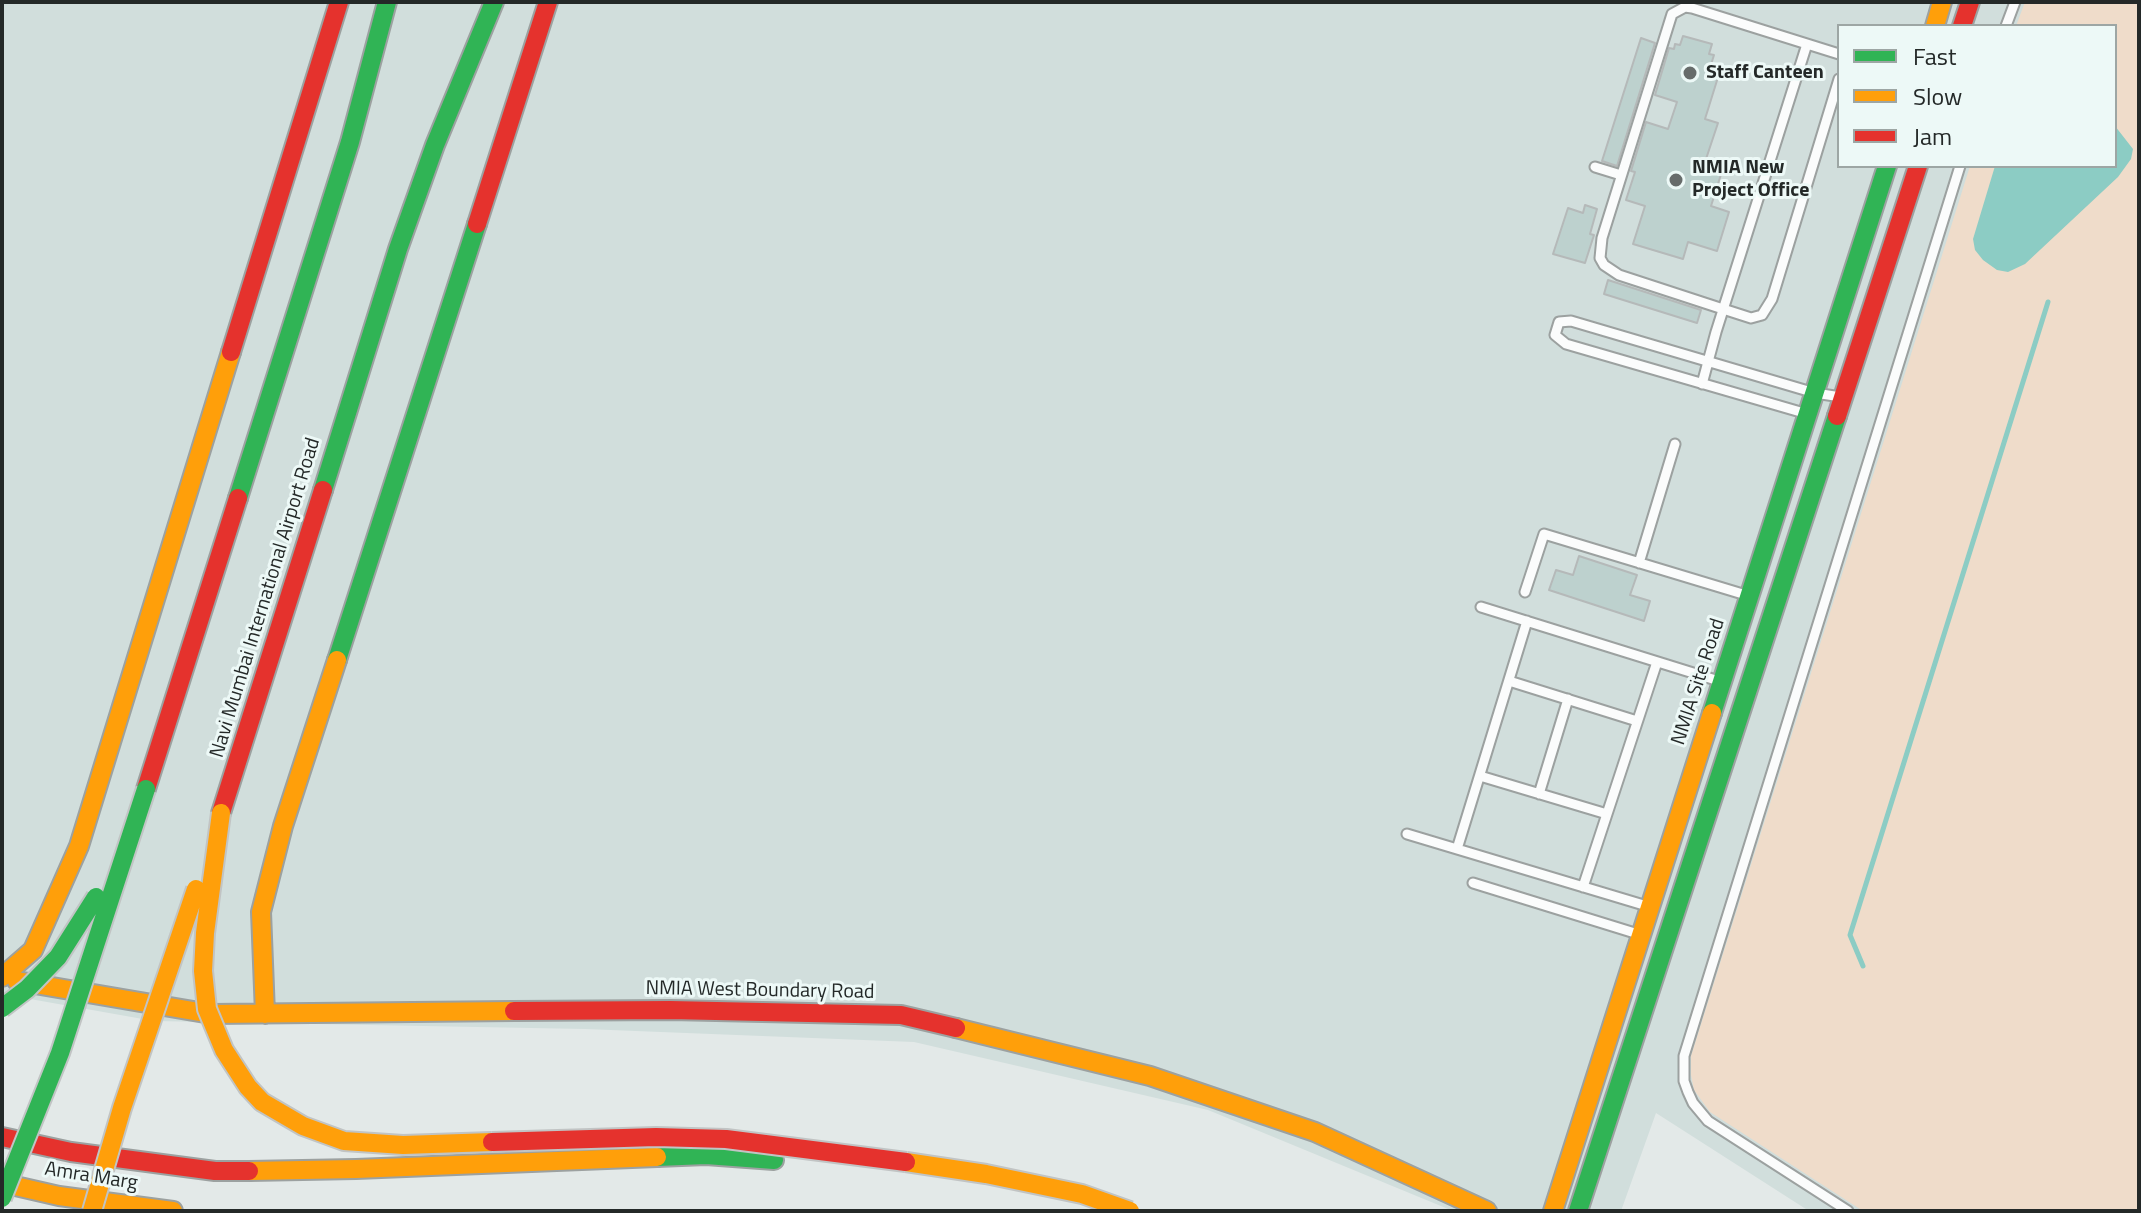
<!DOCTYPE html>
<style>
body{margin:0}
#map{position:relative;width:2141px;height:1213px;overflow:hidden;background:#e3e9e8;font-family:"Titillium Web",sans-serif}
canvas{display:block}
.frame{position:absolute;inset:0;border:4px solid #242928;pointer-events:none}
.legend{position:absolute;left:1837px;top:24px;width:280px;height:144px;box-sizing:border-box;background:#edf9f7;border:2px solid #9da6a4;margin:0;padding:10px 14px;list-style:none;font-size:24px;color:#242928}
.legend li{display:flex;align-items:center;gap:16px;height:40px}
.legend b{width:40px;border:2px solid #9da6a4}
</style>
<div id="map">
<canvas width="2141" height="1213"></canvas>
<div class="frame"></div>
<ul class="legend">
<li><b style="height:10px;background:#30b455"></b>Fast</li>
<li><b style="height:10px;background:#ff9f0a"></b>Slow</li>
<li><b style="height:10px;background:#e5322d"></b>Jam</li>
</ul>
</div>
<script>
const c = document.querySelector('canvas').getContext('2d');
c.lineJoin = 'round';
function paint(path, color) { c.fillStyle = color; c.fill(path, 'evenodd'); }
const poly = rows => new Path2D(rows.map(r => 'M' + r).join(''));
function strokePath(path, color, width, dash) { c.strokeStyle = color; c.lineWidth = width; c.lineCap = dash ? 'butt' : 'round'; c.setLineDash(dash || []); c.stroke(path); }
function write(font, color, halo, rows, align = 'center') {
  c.font = font + ' "Titillium Web",sans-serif'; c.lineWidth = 6; c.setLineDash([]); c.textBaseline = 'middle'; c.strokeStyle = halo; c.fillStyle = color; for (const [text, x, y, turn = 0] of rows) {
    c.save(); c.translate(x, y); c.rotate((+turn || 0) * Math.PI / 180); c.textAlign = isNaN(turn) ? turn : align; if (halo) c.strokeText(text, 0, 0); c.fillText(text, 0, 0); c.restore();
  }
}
const built = poly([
 [2,2,2139,2,2139,1211,1809,1211,1656,1113,1621,1211,1453,1211,1208,1110,914,1042,585,1029,154,1021,2,994],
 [1839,26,2115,26,2115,166,1839,166]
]);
const green = poly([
 [2025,2,2139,2,2139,1211,1863,1211,1710,1112,1694,1090,1691,1075,1691,1056,1970,166,2115,166,2115,26,2016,26]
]);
const water = poly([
 [2115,126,2133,149,2131,159,2118,177,2025,264,2008,272,1997,270,1983,260,1975,250,1973,239,1995,166,2115,166]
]);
const stream = poly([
 [1863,966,1850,935,2048,302]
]);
const building = poly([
 [1683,36,1712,44,1709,54,1714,55,1709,71,1719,74,1705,119,1718,123,1705,162,1723,168,1711,206,1729,212,1717,251,1688,242,1683,259,1633,244,1645,206,1626,200,1635,172,1631,171,1646,122,1668,129,1677,102,1655,95,1669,48,1674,49,1675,44,1680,45,1683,36],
 [1641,38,1655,43,1617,166,1602,161,1641,38],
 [1585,205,1597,209,1590,234,1594,235,1585,263,1553,254,1568,208,1583,213,1585,205],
 [1608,280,1701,310,1697,323,1604,294,1608,280],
 [1579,556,1637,575,1630,595,1650,601,1644,621,1549,590,1556,570,1573,575,1579,556]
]);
const lane = poly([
 [2006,26,2015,2],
 [1839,54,1692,8,1685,7,1672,14,1602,238,1600,258,1604,265,1619,275,1723,309,1751,318,1762,315,1772,299,1839,79],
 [1595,167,1621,175],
 [1702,384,1716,332,1807,44],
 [1804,413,1566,344,1555,335,1559,322,1571,321,1815,393,1841,397],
 [1639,563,1675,444],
 [1525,592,1544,534,1746,595],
 [1481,607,1719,681],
 [1509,681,1637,721],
 [1480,776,1607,814],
 [1539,794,1568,699],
 [1407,834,1647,906],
 [1457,849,1527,621],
 [1473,883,1638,934],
 [1583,887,1657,662],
 [1848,1211,1708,1121,1693,1103,1688,1092,1684,1081,1684,1056,1960,166]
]);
const fast = poly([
 [323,490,398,249,435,145,494,2],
 [238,498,350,142,387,2],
 [337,660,477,224],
 [1712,713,1887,166],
 [657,1157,706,1155,774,1160],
 [1578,1211,1837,416]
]);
const slow = poly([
 [1935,26,1942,2],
 [2,977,33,950,79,846,231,352],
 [17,981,211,1014,514,1011],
 [265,1014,261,912,283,826,337,660],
 [956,1028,1150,1076,1315,1132,1487,1211],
 [249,1171,356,1169,657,1157],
 [2,1183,59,1196,173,1211],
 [1553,1211,1712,713]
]);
const jam = poly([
 [1962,26,1970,2],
 [477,224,548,2],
 [231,352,339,2],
 [1837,416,1918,166],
 [146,789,238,498],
 [221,813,323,490],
 [514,1011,670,1010,901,1015,956,1028],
 [2,1137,71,1152,215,1171,249,1171]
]);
const fastBridge = poly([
 [2,1008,27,989,58,957,96,897],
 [2,1198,60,1053,146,789]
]);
const slowBridge = poly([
 [221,813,205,933,203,971,207,1009,224,1050,248,1087,262,1102,303,1126,344,1141,403,1145,492,1142],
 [906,1162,986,1174,1082,1194,1130,1211],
 [92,1211,122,1108,196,889]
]);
const jamBridge = poly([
 [492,1142,656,1137,726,1139,906,1162]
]);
const markers = [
 [1690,73,8,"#676c6b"],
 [1676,180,8,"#676c6b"]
];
const poiNames = [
 ["Staff Canteen",1706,73],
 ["NMIA New",1692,168],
 ["Project Office",1692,191]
];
const streetNames = [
 ["Navi Mumbai International Airport Road",266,598,-73],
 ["NMIA Site Road",1699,682,-72],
 ["NMIA West Boundary Road",760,991,1],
 ["Amra Marg",91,1177,9]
];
paint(built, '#d1dedc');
paint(green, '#efdcca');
paint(water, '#8cccc4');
strokePath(stream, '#8cccc4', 5);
paint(building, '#bdd1ce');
strokePath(building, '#b5b9b9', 2);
strokePath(lane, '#9ca1a0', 13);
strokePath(fast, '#9ca1a0', 22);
strokePath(slow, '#9ca1a0', 22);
strokePath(jam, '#9ca1a0', 22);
strokePath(lane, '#fbfcfc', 9);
strokePath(fast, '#30b455', 18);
strokePath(slow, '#ff9f0a', 18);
strokePath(jam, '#e5322d', 18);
strokePath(fastBridge, '#c1c4c4', 22, []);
strokePath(slowBridge, '#c1c4c4', 22, []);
strokePath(jamBridge, '#c1c4c4', 22, []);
strokePath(fastBridge, '#30b455', 18);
strokePath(slowBridge, '#ff9f0a', 18);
strokePath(jamBridge, '#e5322d', 18);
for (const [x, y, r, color] of markers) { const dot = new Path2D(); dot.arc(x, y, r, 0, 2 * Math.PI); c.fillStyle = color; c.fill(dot); strokePath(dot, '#edf9f7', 3); }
write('bold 20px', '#242928', '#edf9f7', poiNames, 'left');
write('20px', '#242928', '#edf9f7', streetNames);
</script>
